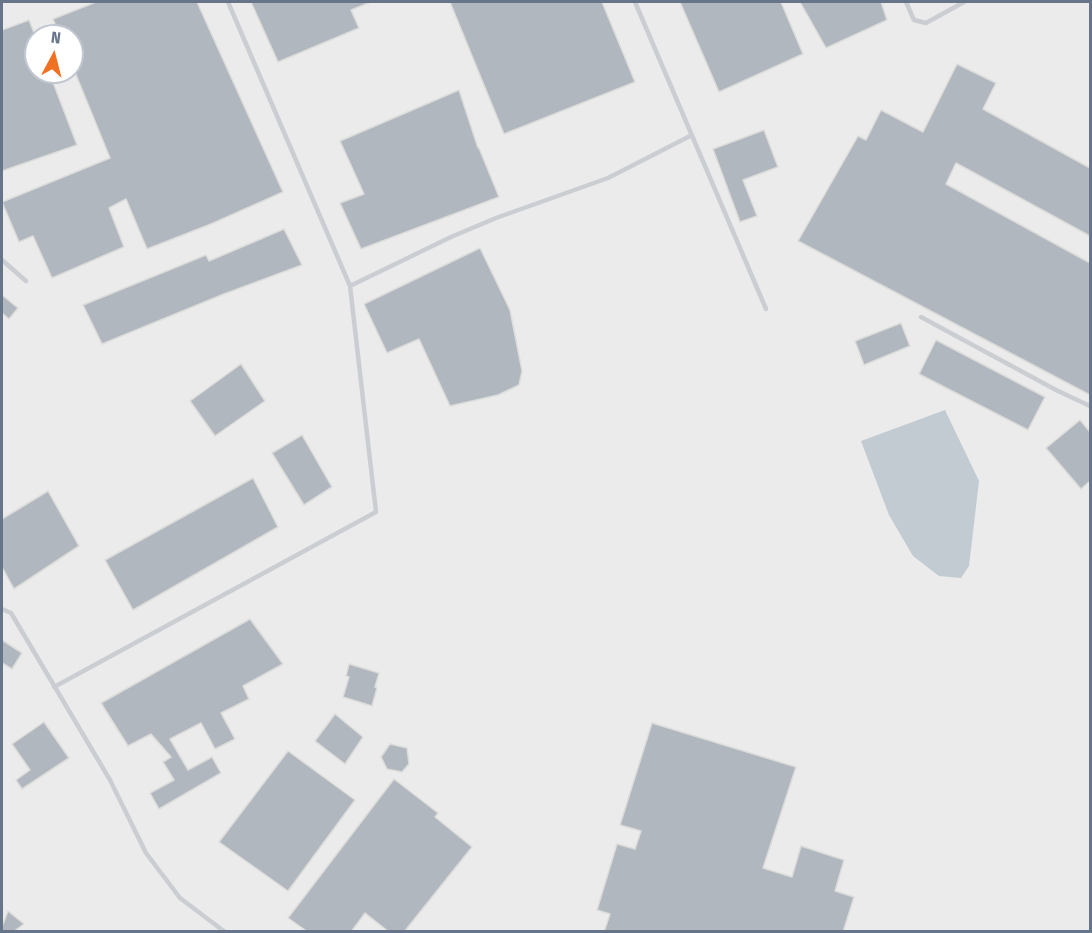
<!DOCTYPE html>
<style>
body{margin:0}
#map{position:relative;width:1092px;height:933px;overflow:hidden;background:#fafaf8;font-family:"Fira Sans Condensed",sans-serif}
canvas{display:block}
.frame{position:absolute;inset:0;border:3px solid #67758b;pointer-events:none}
.north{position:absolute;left:24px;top:24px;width:60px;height:60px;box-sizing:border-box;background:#fff;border:2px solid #c2c8d1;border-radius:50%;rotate:7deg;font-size:16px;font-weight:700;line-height:24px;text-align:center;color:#67758b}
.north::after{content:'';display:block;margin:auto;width:21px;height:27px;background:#f07122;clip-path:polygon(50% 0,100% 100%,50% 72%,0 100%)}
</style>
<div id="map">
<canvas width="1092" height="933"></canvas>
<div class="frame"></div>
<div class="north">N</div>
</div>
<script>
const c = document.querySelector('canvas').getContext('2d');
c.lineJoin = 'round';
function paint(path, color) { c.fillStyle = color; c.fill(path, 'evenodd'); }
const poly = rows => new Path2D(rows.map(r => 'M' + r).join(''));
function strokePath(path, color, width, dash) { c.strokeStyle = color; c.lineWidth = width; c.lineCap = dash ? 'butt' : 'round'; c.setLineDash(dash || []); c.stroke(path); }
const built = poly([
 [2,2,1090,2,1090,931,2,931],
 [36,36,72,36,72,72,36,72]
]);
const water = poly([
 [945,410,979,481,969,566,961,578,939,576,913,556,889,515,861,441]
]);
const building = poly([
 [96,2,197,2,283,192,211,224,147,249,126,199,109,208,124,247,52,278,33,236,19,242,2,202,110,158,72,65,72,36,60,36,53,19,96,2],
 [251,2,371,2,351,10,359,28,278,62,251,2],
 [450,2,602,2,635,82,504,134,450,2],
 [680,2,781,2,803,54,719,92,680,2],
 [800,2,881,2,887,20,826,48,800,2],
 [29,20,36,38,36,72,49,72,77,145,2,171,2,30,29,20],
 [957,64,996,83,983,109,1090,168,1090,236,956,163,946,184,1090,263,1090,395,798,241,858,136,866,140,881,110,923,132,957,64],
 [459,90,478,148,479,148,499,197,361,249,340,203,364,194,340,141,459,90],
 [764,130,778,167,743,180,757,216,740,222,713,149,764,130],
 [284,229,302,265,224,294,102,344,83,305,206,255,209,261,284,229],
 [480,248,510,310,522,371,519,385,498,395,450,406,419,339,387,353,364,304,480,248],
 [2,295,18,308,9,319,2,313,2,295],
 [901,323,910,346,864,365,855,341,901,323],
 [936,340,1045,397,1028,430,919,374,936,340],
 [241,364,265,401,215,436,190,401,241,364],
 [1080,420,1090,432,1090,481,1081,489,1046,448,1080,420],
 [302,435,332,487,304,505,272,453,302,435],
 [253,478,278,527,133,610,105,560,253,478],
 [48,491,79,546,14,589,2,567,2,519,48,491],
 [250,619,283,664,243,686,249,699,221,713,235,739,215,749,201,723,170,739,188,770,212,757,221,773,159,809,150,793,174,780,163,762,171,757,151,734,128,746,101,703,250,619],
 [2,640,22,653,12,669,2,663,2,640],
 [349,664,379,673,375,687,377,688,372,706,343,697,349,677,346,676,349,664],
 [335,714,363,737,345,764,315,741,335,714],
 [44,722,69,758,22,789,16,780,30,770,12,744,44,722],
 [652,723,796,767,763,868,792,877,801,846,844,860,835,891,854,897,843,932,604,932,610,914,597,910,617,844,635,849,641,831,620,825,652,723],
 [390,744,407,748,409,764,402,772,387,769,381,757,390,744],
 [288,751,355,800,288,891,219,842,288,751],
 [394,779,438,813,435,817,472,847,404,932,389,932,365,913,351,932,308,932,288,918,394,779],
 [8,911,24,924,13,932,2,932,2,927,8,911]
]);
const lane = poly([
 [635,2,766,309],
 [906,2,914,20,926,23,964,2],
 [2,260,26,281],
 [350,286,451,237,496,218,608,178,692,135],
 [921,317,1056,390,1090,406],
 [2,609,11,613,110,780,146,853,180,898,225,932],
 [54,687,376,512,350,286,228,2]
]);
paint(built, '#ebebeb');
paint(water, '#c1cbd1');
paint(building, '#b0b7bf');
strokePath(building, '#dcdcda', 1.5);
strokePath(lane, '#cacdd1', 4.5);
</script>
